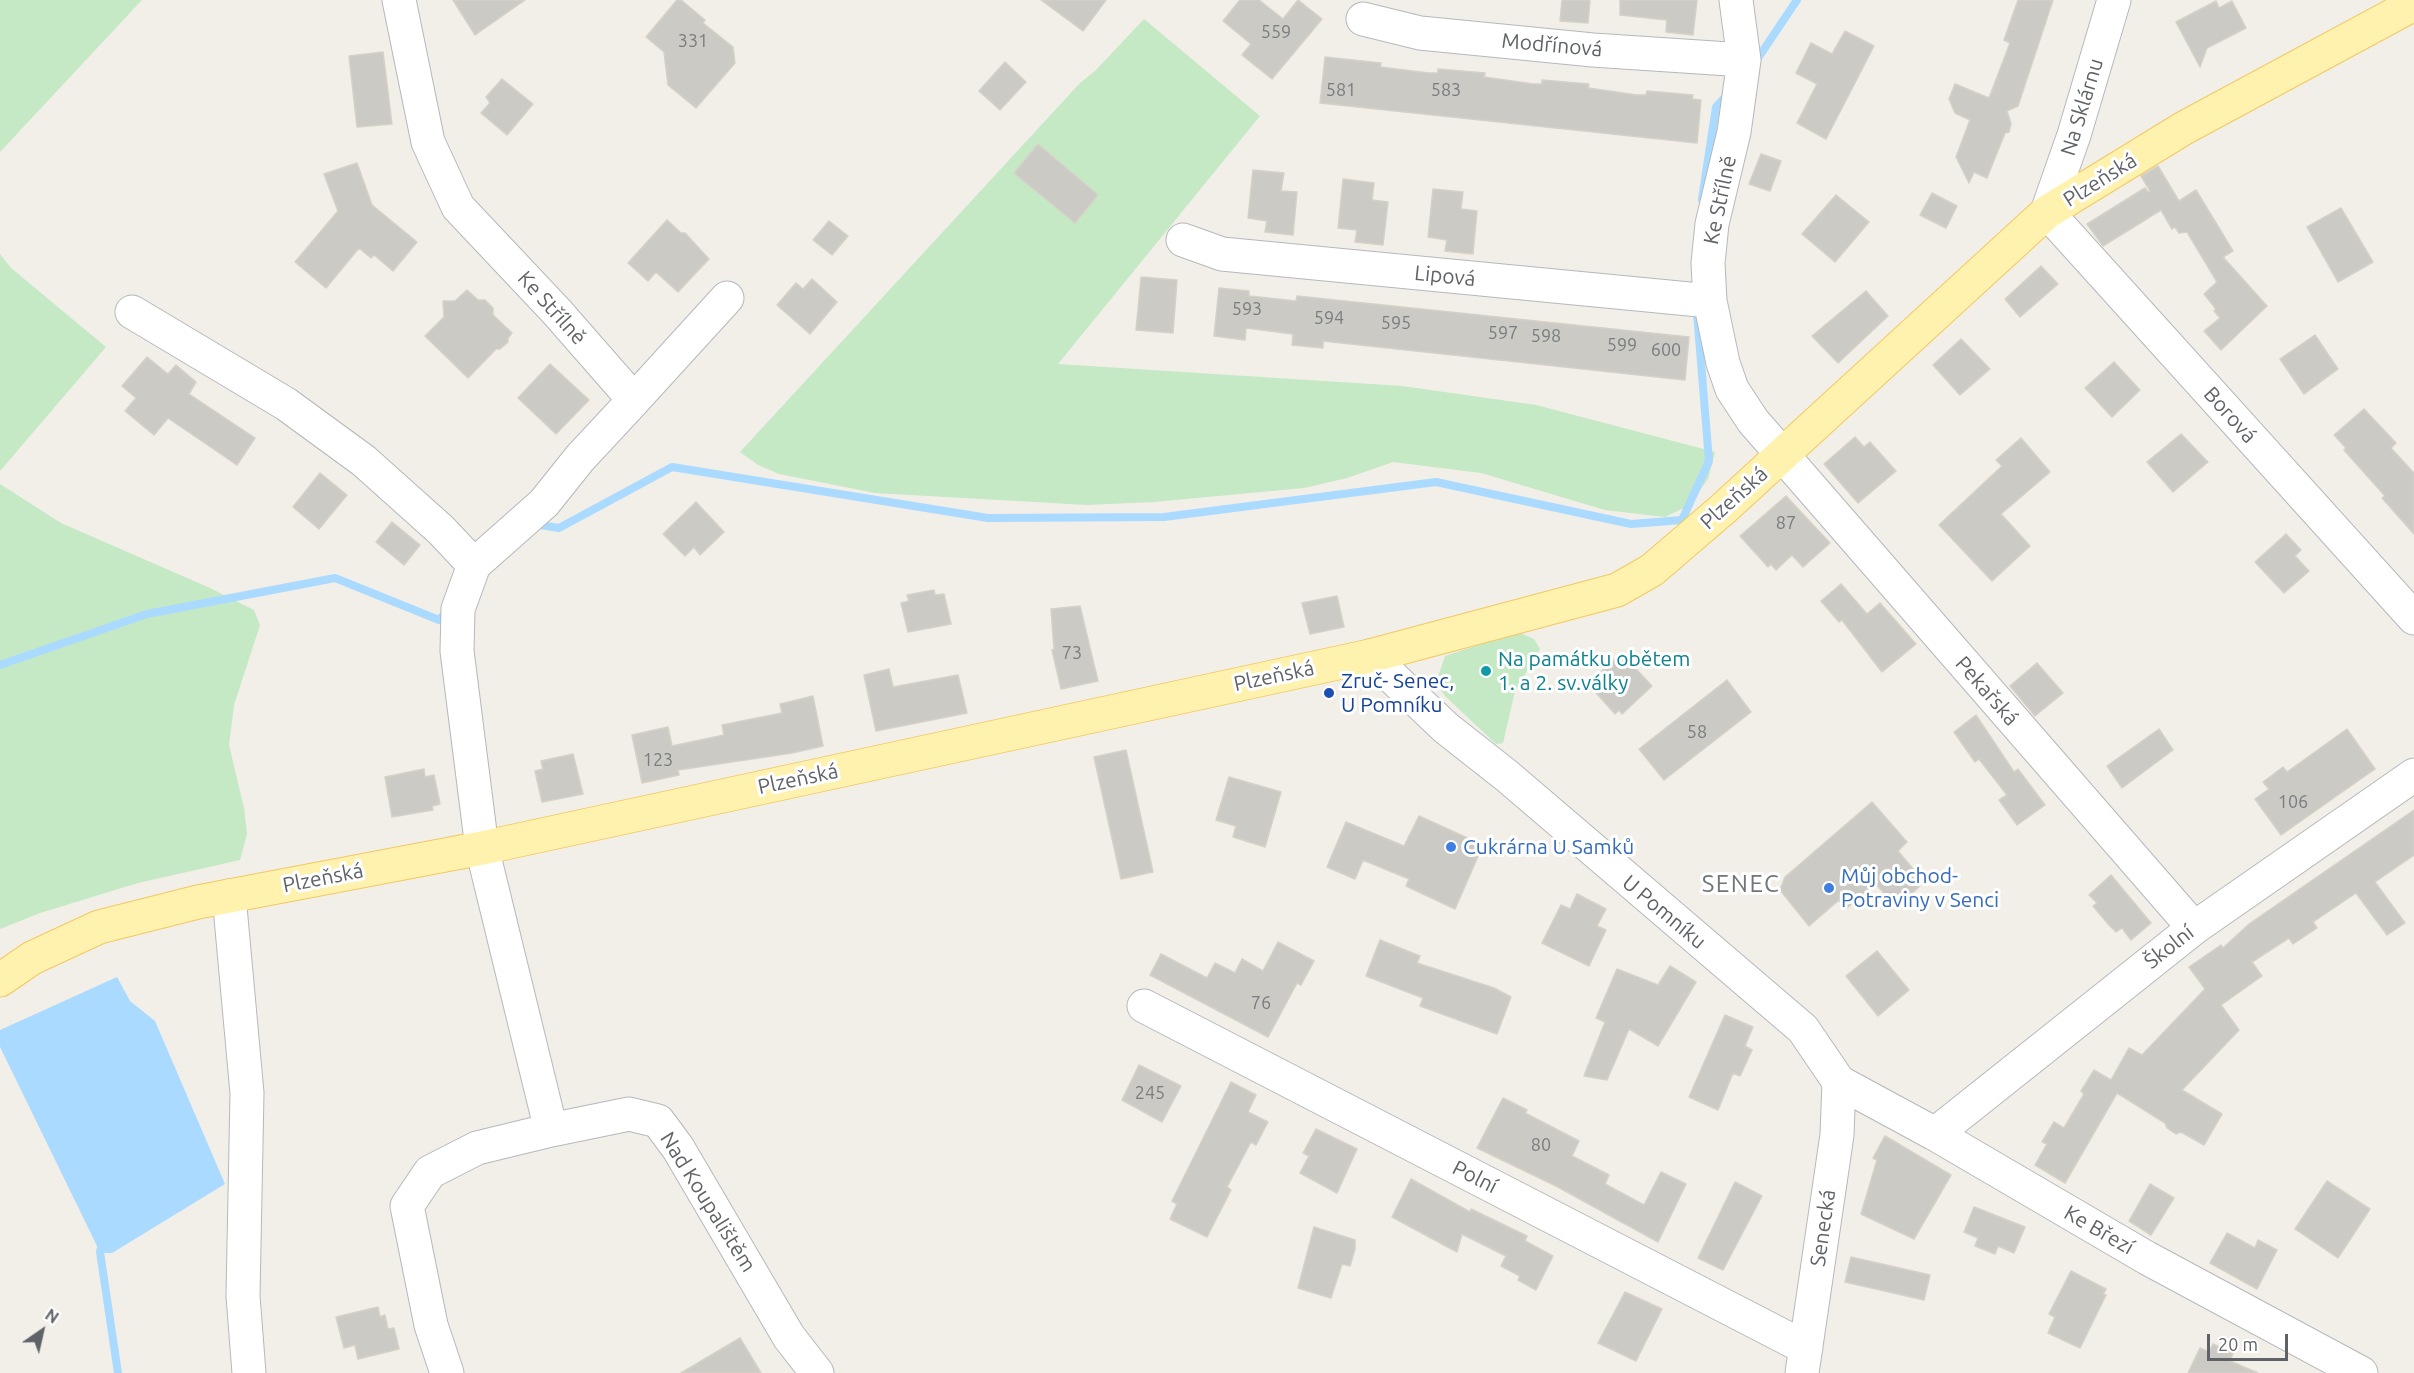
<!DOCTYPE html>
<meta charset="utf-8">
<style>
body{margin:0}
#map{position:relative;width:2414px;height:1373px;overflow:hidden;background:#f1efe8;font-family:Ubuntu,sans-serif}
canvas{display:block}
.north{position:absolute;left:12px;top:1301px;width:60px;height:60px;-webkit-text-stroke:4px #fff;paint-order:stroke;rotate:34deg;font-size:16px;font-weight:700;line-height:24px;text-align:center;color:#5f6368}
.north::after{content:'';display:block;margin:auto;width:21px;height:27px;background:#5f6368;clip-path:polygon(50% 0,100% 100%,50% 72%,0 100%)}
.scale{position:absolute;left:2207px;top:1334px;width:81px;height:27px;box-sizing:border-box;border:3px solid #5f6368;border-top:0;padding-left:8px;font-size:18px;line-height:21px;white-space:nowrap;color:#5f6368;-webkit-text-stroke:4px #fff;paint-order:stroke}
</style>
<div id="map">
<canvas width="2414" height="1373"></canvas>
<div class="north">N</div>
<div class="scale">20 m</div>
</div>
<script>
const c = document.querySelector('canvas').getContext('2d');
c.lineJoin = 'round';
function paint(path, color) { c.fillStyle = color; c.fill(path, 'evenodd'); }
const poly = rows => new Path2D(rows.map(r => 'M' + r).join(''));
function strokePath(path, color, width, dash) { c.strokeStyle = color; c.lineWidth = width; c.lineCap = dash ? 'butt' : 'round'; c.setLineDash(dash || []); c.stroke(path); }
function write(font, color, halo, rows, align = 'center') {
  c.font = font + ' Ubuntu,sans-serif'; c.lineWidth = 6; c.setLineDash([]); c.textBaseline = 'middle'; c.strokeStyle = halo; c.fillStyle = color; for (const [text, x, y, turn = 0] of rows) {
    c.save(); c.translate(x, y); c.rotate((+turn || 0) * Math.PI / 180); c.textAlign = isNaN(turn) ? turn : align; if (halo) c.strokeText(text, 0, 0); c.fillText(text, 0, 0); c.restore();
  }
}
const green = poly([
 [0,0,142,0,0,152],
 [1144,19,1260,116,1058,364,1402,386,1536,405,1715,452,1708,479,1688,506,1665,517,1605,510,1481,473,1393,462,1347,478,1304,488,1154,502,1087,505,875,493,779,474,758,465,740,452,1080,83,1095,71],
 [0,254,11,268,106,347,0,471],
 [0,484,61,523,210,588,254,610,260,625,234,705,229,745,244,808,247,834,240,860,138,883,40,913,0,929],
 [1518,632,1534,639,1540,649,1515,691,1503,743,1496,744,1445,696,1436,683,1445,656]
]);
const water = poly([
 [117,977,130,1001,155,1021,225,1184,112,1253,106,1253,100,1252,0,1047,0,1030]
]);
const stream = poly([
 [1754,64,1797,0],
 [1702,199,1716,107,1728,94],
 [534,524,559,528,672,467,988,518,1164,517,1436,482,1631,524,1682,520,1709,461,1697,313],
 [0,665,147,614,335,578,439,620,449,609],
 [102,1243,100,1252,118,1373]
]);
const building = poly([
 [453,0,525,0,475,35,453,0],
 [677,0,681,0,705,20,703,23,733,47,735,63,696,108,668,85,664,52,646,37,677,0],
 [1041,0,1106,0,1083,31,1041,0],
 [1240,0,1259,0,1283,19,1298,0,1322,19,1272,79,1242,55,1251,44,1223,21,1240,0],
 [1562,0,1590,0,1588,23,1560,21,1562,0],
 [1620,0,1697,0,1693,35,1666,32,1667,20,1620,15,1620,0],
 [2018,0,2053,0,2018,106,2007,111,2011,124,2009,132,2005,133,1987,178,1974,172,1969,183,1956,157,1970,120,1955,113,1949,99,1955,84,1989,98,2010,43,2004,40,2018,0],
 [2216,1,2219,8,2232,1,2246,28,2207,48,2200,67,2176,22,2216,1],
 [1845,31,1874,46,1826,139,1797,123,1817,84,1796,73,1811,43,1832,54,1845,31],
 [383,52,392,124,357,127,349,56,383,52],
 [1325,57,1381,63,1380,67,1429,73,1438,73,1438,69,1485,73,1484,77,1533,84,1542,84,1542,80,1589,84,1588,88,1637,95,1646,95,1647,91,1693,95,1692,99,1701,100,1697,143,1320,103,1325,57],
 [1005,62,1026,82,1000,110,979,91,1005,62],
 [502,79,533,104,507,135,481,113,490,103,486,97,502,79],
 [1038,144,1098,195,1075,223,1014,173,1038,144],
 [1761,154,1781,161,1770,191,1749,184,1761,154],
 [357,163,372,205,417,242,393,271,374,255,371,258,359,248,326,288,295,262,338,211,324,174,357,163],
 [2158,166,2179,201,2196,190,2233,251,2223,257,2267,306,2221,350,2204,331,2220,318,2214,311,2216,309,2204,294,2217,282,2187,232,2179,233,2175,227,2172,229,2161,210,2103,246,2087,224,2145,188,2148,192,2150,191,2141,176,2158,166],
 [1253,170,1284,173,1281,191,1297,192,1293,235,1265,232,1267,221,1248,218,1253,170],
 [1343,179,1374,183,1372,200,1388,202,1383,245,1355,242,1357,230,1338,228,1343,179],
 [1433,189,1463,192,1461,209,1477,211,1473,254,1445,251,1447,240,1428,237,1433,189],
 [1932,193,1957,206,1946,228,1920,215,1932,193],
 [1836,195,1869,222,1835,262,1802,234,1836,195],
 [2341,208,2373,262,2338,282,2307,227,2341,208],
 [667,220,681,233,685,233,709,259,678,292,656,272,648,281,628,263,667,220],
 [829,221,848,236,832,255,813,240,829,221],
 [2041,266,2058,284,2020,317,2005,299,2041,266],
 [1141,277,1177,280,1173,333,1136,330,1141,277],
 [812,279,837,302,810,334,777,305,796,283,803,289,812,279],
 [1219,288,1249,291,1249,296,1296,301,1297,296,1689,337,1685,380,1323,341,1323,348,1292,345,1293,334,1246,328,1245,340,1214,336,1219,288],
 [467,290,478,300,485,300,493,308,493,315,512,333,508,338,508,342,500,349,496,349,468,378,425,336,444,317,443,301,455,301,467,290],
 [1866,291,1888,316,1838,363,1812,336,1866,291],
 [2315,335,2338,369,2304,394,2280,359,2315,335],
 [1961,339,1990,369,1960,395,1933,365,1961,339],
 [147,357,168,374,176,365,196,382,189,394,255,438,237,465,168,418,154,435,125,411,136,398,122,386,147,357],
 [2114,362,2140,390,2112,417,2085,388,2114,362],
 [550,364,589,400,556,434,518,398,550,364],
 [2364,409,2396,443,2391,448,2414,473,2414,534,2382,498,2385,496,2344,450,2346,448,2334,435,2364,409],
 [2181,434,2208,462,2173,492,2147,462,2181,434],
 [1855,437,1864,447,1870,442,1896,471,1858,503,1824,464,1855,437],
 [2021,438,2050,472,2001,514,2030,546,1992,581,1939,525,2002,466,1996,460,2021,438],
 [320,473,347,495,319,529,293,507,320,473],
 [1786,496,1830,543,1803,567,1792,555,1776,570,1771,564,1768,567,1740,536,1786,496],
 [696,502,724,532,700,555,694,547,685,556,663,534,696,502],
 [392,522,420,545,404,565,376,542,392,522],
 [2286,534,2301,550,2295,556,2309,571,2284,593,2255,562,2286,534],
 [1841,584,1867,614,1880,603,1916,644,1882,672,1842,620,1839,622,1821,601,1841,584],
 [934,590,935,595,944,594,951,624,908,632,901,603,909,601,907,595,934,590],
 [1337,596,1344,627,1310,634,1302,603,1337,596],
 [1080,606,1098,681,1061,689,1052,650,1054,649,1051,609,1080,606],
 [1621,653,1652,686,1622,714,1619,710,1615,714,1588,684,1621,653],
 [2037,663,2063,693,2035,716,2010,686,2037,663],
 [889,669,893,687,958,675,967,713,876,731,864,675,889,669],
 [1727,680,1751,712,1664,780,1639,749,1727,680],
 [813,696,823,746,792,753,678,770,679,775,642,783,632,735,668,727,672,746,724,735,722,725,782,713,780,704,813,696],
 [1976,715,2014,772,2018,769,2045,805,2017,825,1999,800,2007,795,1979,759,1975,762,1954,732,1976,715],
 [2159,729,2173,750,2122,788,2107,766,2159,729],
 [2347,729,2375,769,2281,835,2255,799,2269,789,2263,782,2283,767,2287,772,2347,729],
 [1126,750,1153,872,1121,879,1094,757,1126,750],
 [573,754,583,794,542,802,535,771,543,769,541,761,573,754],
 [424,769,425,777,434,775,440,804,432,806,433,810,392,817,385,777,424,769],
 [1229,777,1281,792,1265,847,1233,837,1236,826,1216,820,1229,777],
 [1872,802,1907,842,1898,851,1924,882,1897,908,1875,883,1846,909,1839,900,1809,926,1780,890,1785,877,1872,802],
 [2414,810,2414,855,2375,882,2405,923,2387,935,2356,893,2313,922,2317,928,2293,944,2289,938,2252,962,2262,976,2221,1005,2239,1030,2182,1090,2222,1114,2204,1145,2181,1132,2176,1134,2167,1128,2165,1123,2117,1093,2065,1183,2035,1165,2047,1144,2042,1142,2054,1122,2064,1128,2084,1094,2081,1091,2094,1070,2111,1080,2129,1048,2142,1055,2205,989,2189,967,2221,945,2223,948,2249,924,2414,810],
 [1419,816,1483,845,1455,909,1406,886,1409,879,1363,860,1355,879,1327,867,1346,822,1404,846,1419,816],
 [2111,875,2151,923,2131,940,2122,928,2116,932,2109,925,2093,906,2097,903,2089,895,2111,875],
 [1577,894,1606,909,1597,926,1606,930,1589,966,1542,943,1561,905,1570,909,1577,894],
 [1380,940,1420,956,1417,963,1494,988,1511,997,1497,1034,1420,1006,1423,998,1366,976,1380,940],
 [1278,942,1314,961,1301,985,1297,983,1268,1037,1150,975,1161,954,1207,978,1215,963,1235,973,1242,959,1263,971,1278,942],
 [1877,951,1909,990,1878,1016,1846,976,1877,951],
 [1670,966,1696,982,1658,1046,1629,1029,1607,1080,1584,1076,1605,1022,1596,1018,1617,969,1658,985,1670,966],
 [1725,1015,1753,1027,1745,1046,1752,1050,1740,1076,1733,1073,1718,1110,1689,1097,1725,1015],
 [1139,1065,1181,1086,1162,1122,1122,1100,1139,1065],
 [1231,1082,1256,1095,1248,1112,1268,1122,1256,1145,1251,1142,1227,1187,1231,1190,1207,1237,1170,1219,1177,1204,1172,1201,1231,1082],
 [1503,1098,1527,1110,1525,1113,1579,1141,1572,1156,1609,1175,1605,1184,1644,1205,1661,1172,1686,1184,1658,1242,1556,1186,1477,1148,1503,1098],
 [1316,1129,1357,1149,1337,1193,1300,1173,1309,1156,1303,1153,1316,1129],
 [1885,1136,1951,1175,1914,1239,1861,1214,1877,1160,1873,1158,1885,1136],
 [1411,1179,1470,1212,1471,1209,1527,1236,1525,1241,1553,1256,1536,1290,1518,1280,1520,1276,1501,1266,1506,1256,1462,1234,1457,1252,1392,1217,1411,1179],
 [2327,1181,2370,1209,2338,1258,2295,1229,2327,1181],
 [1735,1182,1762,1196,1723,1270,1698,1258,1735,1182],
 [2150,1184,2174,1198,2151,1235,2129,1221,2150,1184],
 [1974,1207,2025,1227,2014,1253,1998,1246,1995,1254,1975,1246,1978,1238,1964,1232,1974,1207],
 [1314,1227,1355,1240,1355,1249,1350,1266,1342,1264,1331,1298,1298,1288,1314,1227],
 [2227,1233,2255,1248,2258,1240,2277,1250,2257,1289,2210,1263,2227,1233],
 [1851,1257,1930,1275,1924,1300,1845,1282,1851,1257],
 [2071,1271,2106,1289,2103,1294,2106,1295,2080,1348,2048,1333,2055,1317,2049,1314,2071,1271],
 [1625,1292,1662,1309,1636,1361,1598,1343,1625,1292],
 [378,1307,380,1317,385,1315,388,1329,394,1328,399,1349,358,1359,355,1345,344,1348,336,1317,378,1307],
 [740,1338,761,1373,681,1373,740,1338],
 [2213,1344,2233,1353,2230,1361,2258,1373,2188,1373,2200,1348,2209,1352,2213,1344]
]);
const minor = poly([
 [399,0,428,142,458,207,557,312,634,400,580,458,544,503,474,565,458,609,457,651,482,848,551,1130],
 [1736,0,1744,60,1734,132,1712,224,1708,263,1710,301,1723,363,1732,389,1753,421,2194,928],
 [2114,0,2074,135,2047,212,2414,618],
 [1363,19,1420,33,1593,50,1744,60],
 [1183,240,1222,254,1710,301],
 [132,312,286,404,364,461,441,530,474,565],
 [634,400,727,298],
 [1370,656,1446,728,1507,776,1803,1029,1839,1082,1935,1134,2147,1258,2361,1373],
 [229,896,247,1093,243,1296,249,1373],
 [1144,1006,1806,1348],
 [1935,1134,2194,928,2414,775],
 [447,1373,431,1325,407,1206,430,1172,477,1148,551,1130,629,1114,658,1121,678,1148,789,1337,817,1373],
 [1802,1373,1837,1135,1839,1082]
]);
const major = poly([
 [0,980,32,958,99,927,198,902,482,848,1370,656,1617,590,1652,570,1723,509,2047,212,2184,128,2414,4]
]);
const markers = [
 [1486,671,6,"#0f9aa8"],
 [1329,693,6,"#1a4fb4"],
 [1451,847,6,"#3f7fe0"],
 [1829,888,6,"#3f7fe0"]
];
const numberNames = [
 ["559",1276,32],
 ["331",693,41],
 ["581",1341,90],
 ["583",1446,90],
 ["593",1247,309],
 ["594",1329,318],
 ["595",1396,323],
 ["597",1503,333],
 ["598",1546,336],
 ["599",1622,345],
 ["600",1666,350],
 ["87",1786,523],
 ["73",1072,653],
 ["58",1697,732],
 ["123",658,760],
 ["106",2293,802],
 ["76",1261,1003],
 ["245",1150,1093],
 ["80",1541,1145]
];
const streetNames = [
 ["Modřínová",1552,45,5],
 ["Na Sklárnu",2082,107,-73],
 ["Plzeňská",2100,180,-32],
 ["Ke Střílně",1720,200,-78],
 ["Lipová",1445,276,6],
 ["Ke Střílně",552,308,48],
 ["Borová",2230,415,48],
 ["Plzeňská",1734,498,-42],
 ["Plzeňská",1274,676,-12],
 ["Pekařská",1987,691,49],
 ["Plzeňská",798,779,-12],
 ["Plzeňská",323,878,-11],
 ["U Pomníku",1664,912,40],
 ["Školní",2169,947,-38],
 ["Polní",1475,1177,27],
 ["Nad Koupalištěm",708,1202,58],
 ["Senecká",1823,1228,-82],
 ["Ke Březí",2099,1230,30]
];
const cultureNames = [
 ["Na památku obětem",1498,659],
 ["1. a 2. sv.války",1498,683]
];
const transitNames = [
 ["Zruč- Senec,",1341,681],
 ["U Pomníku",1341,705]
];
const shopNames = [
 ["Cukrárna U Samků",1463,847],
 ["Můj obchod-",1841,876],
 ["Potraviny v Senci",1841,900]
];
const quarterNames = [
 ["SENEC",1741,884]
];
paint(green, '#c5e8c5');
paint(water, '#aadaff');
strokePath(stream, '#aadaff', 8);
paint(building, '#cccac5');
strokePath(building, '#d6d1c6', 1.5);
strokePath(minor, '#b5b8bc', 35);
strokePath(major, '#f2c960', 35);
strokePath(minor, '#fff', 33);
strokePath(major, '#fff2af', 33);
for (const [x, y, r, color] of markers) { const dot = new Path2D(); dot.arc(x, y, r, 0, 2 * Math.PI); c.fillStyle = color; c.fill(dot); strokePath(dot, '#fff', 2); }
write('18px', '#7a7d7f', null, numberNames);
write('21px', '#5f6368', '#fff', streetNames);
write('21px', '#0d838f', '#fff', cultureNames, 'left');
write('21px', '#164399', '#fff', transitNames, 'left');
write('21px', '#366cbe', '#fff', shopNames, 'left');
c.letterSpacing = '1.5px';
write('24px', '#70757a', '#fff', quarterNames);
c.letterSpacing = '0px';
</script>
